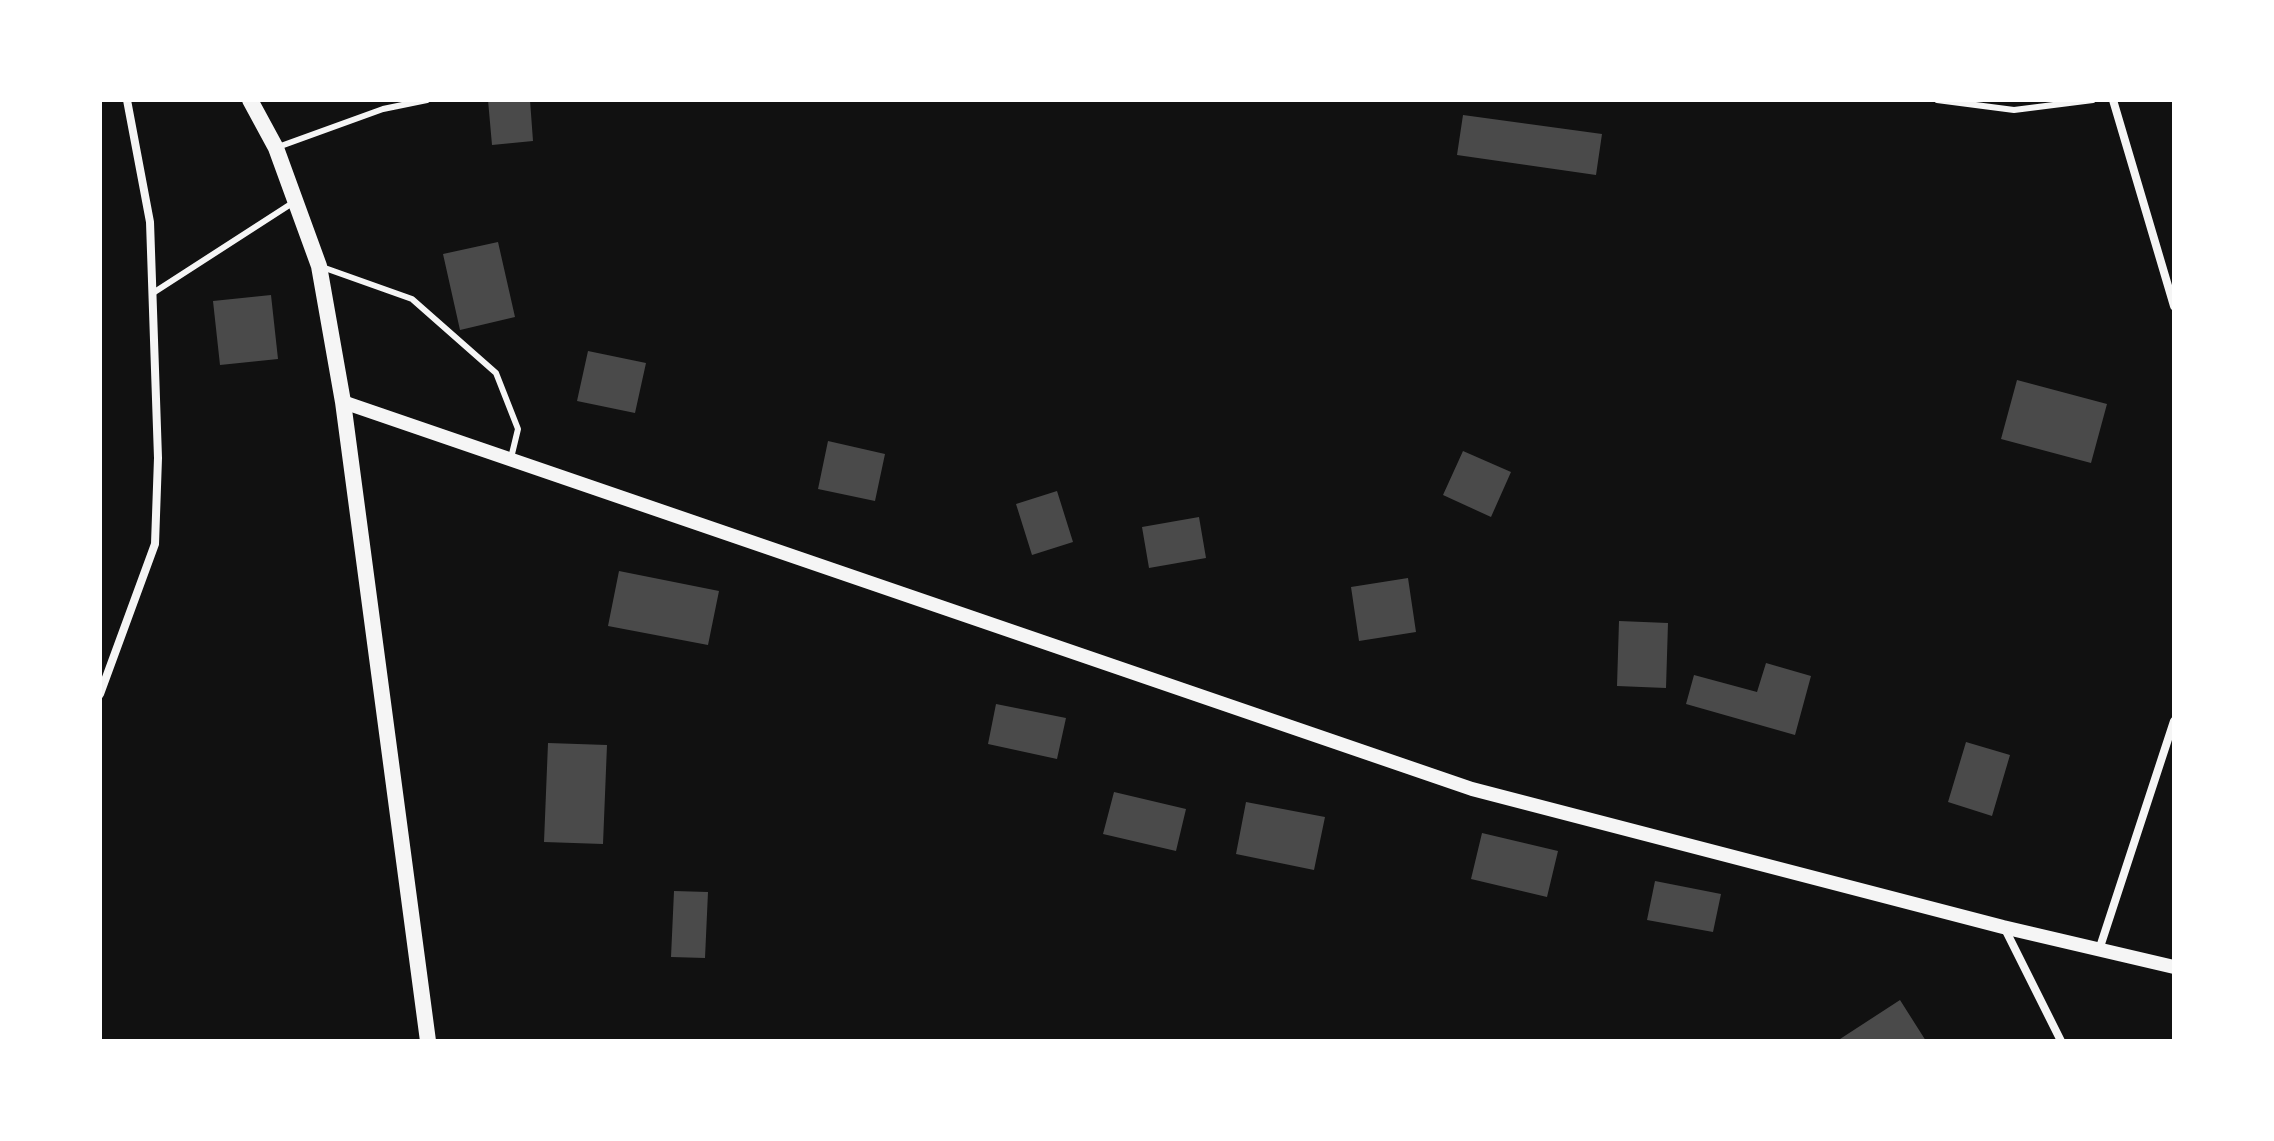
<!DOCTYPE html>
<style>
body{margin:0}
#map{position:relative;width:2274px;height:1141px;overflow:hidden;background:#111;font-family:"Noto Serif",serif}
canvas{display:block}
.frame{position:absolute;inset:0;border:102px solid #fff;pointer-events:none}
</style>
<div id="map">
<canvas width="2274" height="1141"></canvas>
<div class="frame"></div>
</div>
<script>
const c = document.querySelector('canvas').getContext('2d');
c.lineJoin = 'round';
function paint(path, color) { c.fillStyle = color; c.fill(path, 'evenodd'); }
const poly = rows => new Path2D(rows.map(r => 'M' + r).join(''));
function strokePath(path, color, width, dash) { c.strokeStyle = color; c.lineWidth = width; c.lineCap = dash ? 'butt' : 'round'; c.setLineDash(dash || []); c.stroke(path); }
const building = poly([
 [488,100,530,100,533,141,492,145],
 [1463,115,1602,134,1596,175,1457,155],
 [498,242,515,317,460,330,443,254],
 [271,295,278,359,220,365,213,301],
 [588,351,646,363,635,413,577,401],
 [2017,380,2107,404,2091,463,2001,439],
 [828,441,885,454,875,501,818,489],
 [1463,451,1511,472,1491,517,1443,495],
 [1057,491,1073,542,1032,555,1016,504],
 [1199,517,1206,558,1149,568,1142,527],
 [619,571,719,591,708,645,608,626],
 [1408,578,1416,632,1359,641,1351,587],
 [1619,621,1668,623,1666,688,1617,686],
 [1766,663,1811,676,1795,735,1686,704,1694,675,1757,692],
 [996,704,1066,718,1057,759,988,744],
 [1966,742,2010,755,1992,816,1948,802],
 [548,743,607,745,603,844,544,842],
 [1114,792,1186,809,1176,851,1103,834],
 [1246,802,1325,817,1314,870,1236,854],
 [1482,833,1558,851,1547,897,1471,879],
 [1655,881,1721,894,1713,932,1647,920],
 [674,891,708,892,705,958,671,957],
 [1900,1000,1926,1041,1841,1041,1840,1039]
]);
const service = poly([
 [1937,100,2014,110,2093,100],
 [278,147,383,109,427,100],
 [322,267,412,299,496,373,518,429,511,458],
 [153,293,294,202]
]);
const minor = poly([
 [2113,100,2174,306],
 [100,694,155,544,158,458,150,222,127,100],
 [2004,927,2061,1041],
 [2099,950,2174,721]
]);
const tertiary = poly([
 [343,402,1472,789,2003,927,2174,967]
]);
const secondary = poly([
 [250,100,276,148,319,266,343,402,428,1041]
]);
paint(building, '#4a4a4a');
strokePath(service, '#f5f5f5', 6);
strokePath(minor, '#f5f5f5', 8);
strokePath(tertiary, '#f5f5f5', 14);
strokePath(secondary, '#f5f5f5', 16);
</script>
